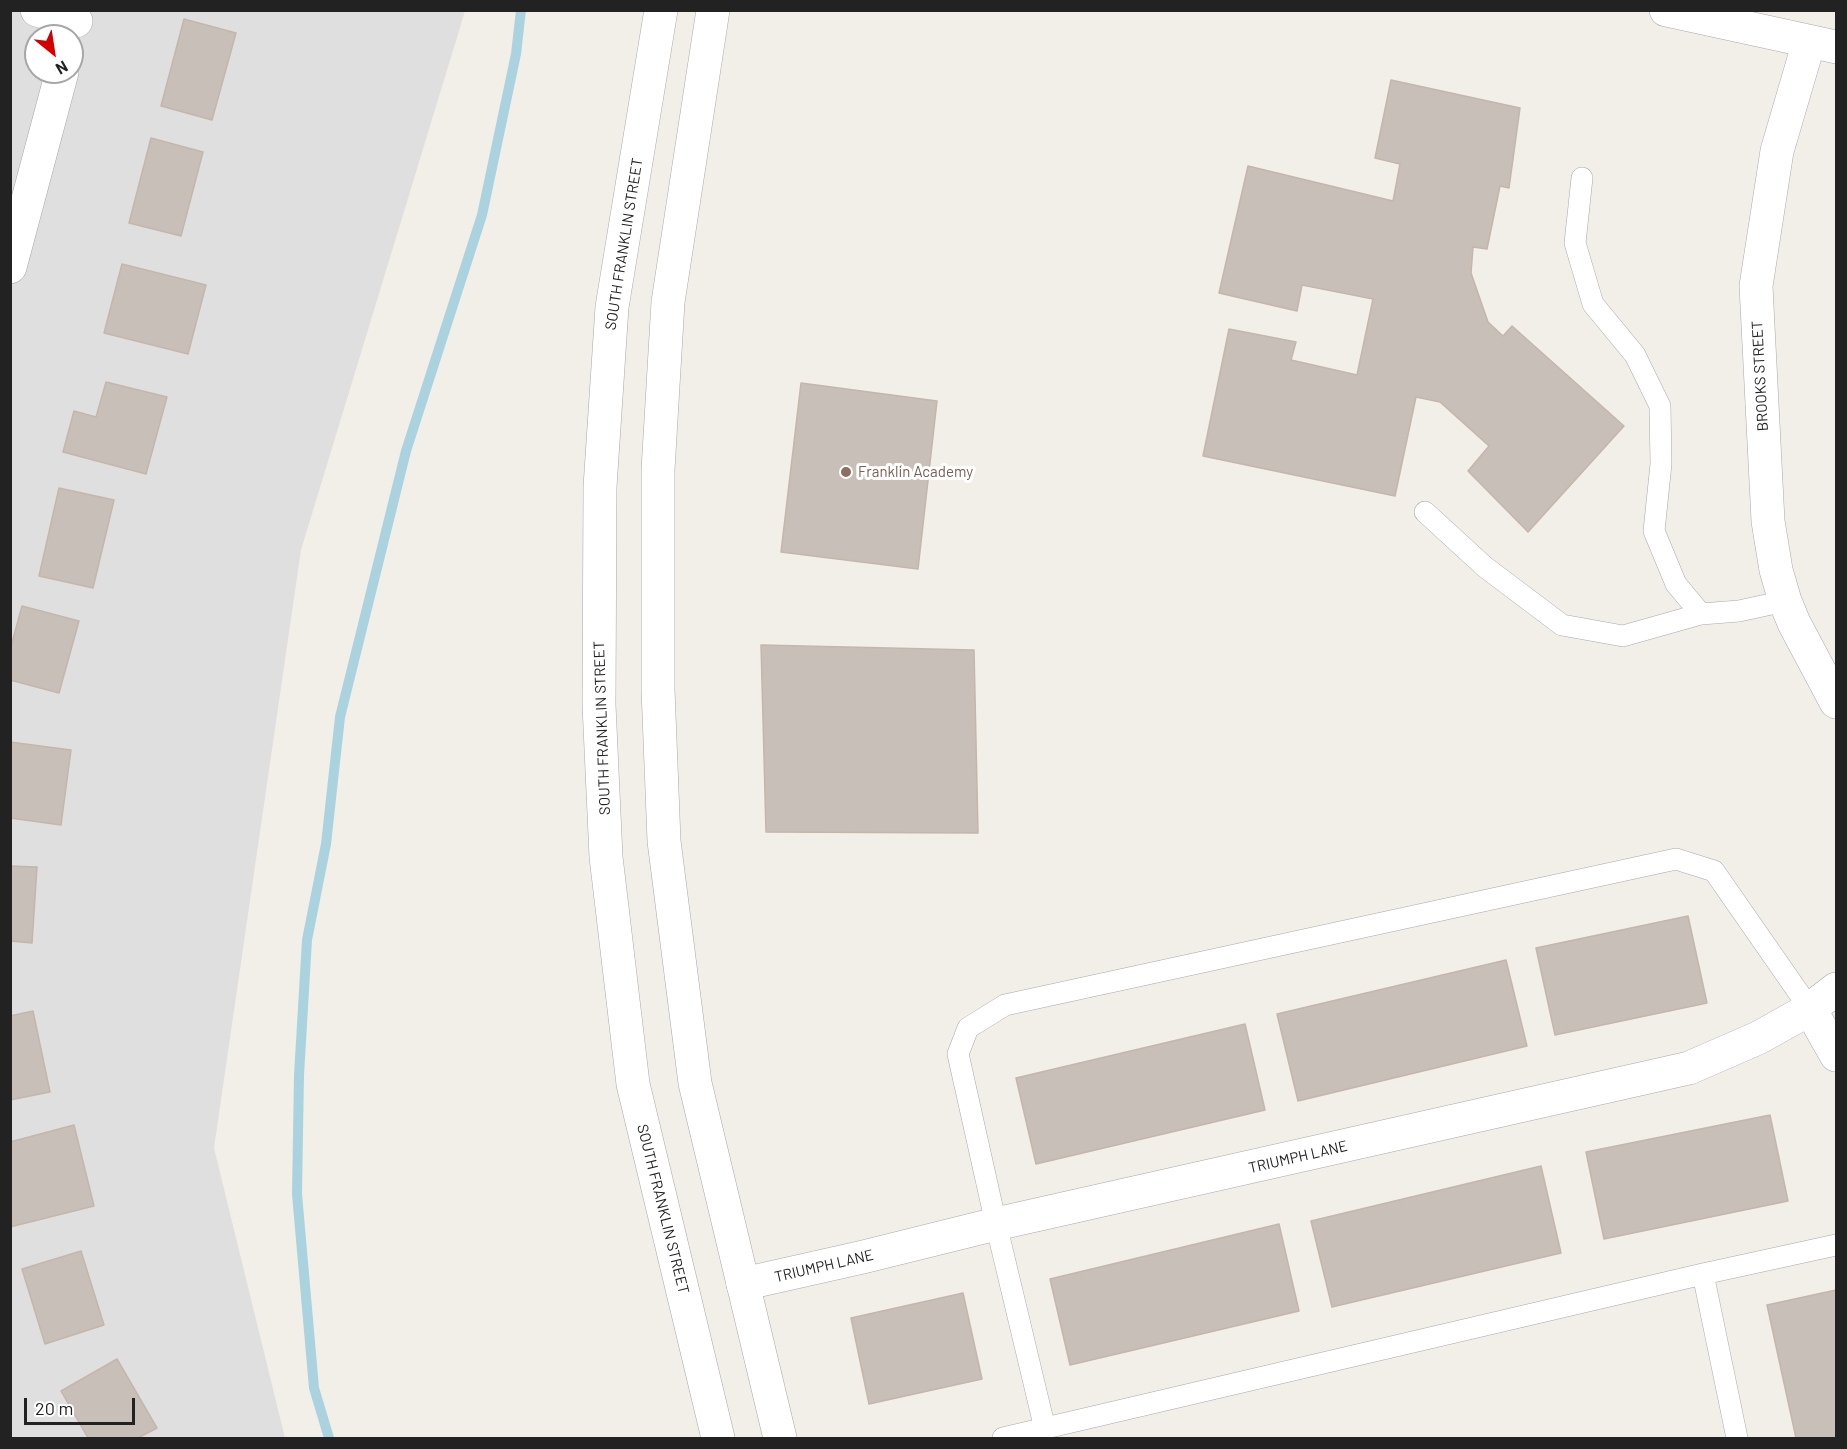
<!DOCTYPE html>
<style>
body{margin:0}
#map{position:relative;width:1847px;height:1449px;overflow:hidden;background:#f2efe9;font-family:Barlow,sans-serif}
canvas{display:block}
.frame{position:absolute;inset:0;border:12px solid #222;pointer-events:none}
.north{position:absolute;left:24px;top:24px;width:60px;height:60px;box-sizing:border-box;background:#fff;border:2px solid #a7a7a7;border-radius:50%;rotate:150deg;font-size:16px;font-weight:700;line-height:24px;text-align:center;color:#222}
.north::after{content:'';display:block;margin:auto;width:21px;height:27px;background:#d40000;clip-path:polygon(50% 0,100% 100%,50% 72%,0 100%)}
.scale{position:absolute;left:24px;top:1398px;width:111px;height:27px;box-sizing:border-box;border:3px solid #222;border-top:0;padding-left:8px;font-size:18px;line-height:21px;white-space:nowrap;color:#222;-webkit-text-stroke:4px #fff;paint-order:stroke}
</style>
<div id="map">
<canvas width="1847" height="1449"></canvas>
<div class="frame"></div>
<div class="north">N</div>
<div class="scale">20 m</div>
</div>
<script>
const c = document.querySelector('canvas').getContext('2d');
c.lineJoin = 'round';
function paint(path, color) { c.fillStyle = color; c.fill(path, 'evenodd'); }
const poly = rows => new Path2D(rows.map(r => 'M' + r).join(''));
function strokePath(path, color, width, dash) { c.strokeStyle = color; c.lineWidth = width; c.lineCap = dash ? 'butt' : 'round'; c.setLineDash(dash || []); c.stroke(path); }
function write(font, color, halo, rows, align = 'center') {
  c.font = font + ' Barlow,sans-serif'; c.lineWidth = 6; c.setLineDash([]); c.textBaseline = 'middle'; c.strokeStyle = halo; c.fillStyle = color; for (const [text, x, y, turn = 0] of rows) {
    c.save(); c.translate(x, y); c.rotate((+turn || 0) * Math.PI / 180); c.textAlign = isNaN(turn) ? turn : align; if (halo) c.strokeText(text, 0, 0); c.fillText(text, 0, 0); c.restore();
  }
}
const residential = poly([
 [10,11,465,11,301,550,214,1148,285,1438,11,1438],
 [36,36,72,36,72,72,36,72]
]);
const stream = poly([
 [329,1438,314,1388,297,1194,299,1075,307,940,326,844,340,717,406,451,482,215,516,54,521,10]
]);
const building = poly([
 [184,19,236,33,212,120,161,106,184,19],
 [1391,80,1520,108,1509,188,1500,186,1487,249,1473,247,1471,273,1488,322,1503,336,1512,326,1624,426,1528,532,1468,471,1489,446,1440,402,1416,397,1395,496,1203,456,1229,329,1296,342,1291,360,1357,375,1373,299,1302,285,1297,311,1219,293,1248,166,1393,201,1400,164,1375,158,1391,80],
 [151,138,203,152,181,236,129,223,151,138],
 [122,264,206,285,188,354,104,333,122,264],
 [106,382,167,397,146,474,63,452,74,411,96,417,106,382],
 [801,383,937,401,918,569,781,552,801,383],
 [59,488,114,500,93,588,39,576,59,488],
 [22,606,79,621,59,693,10,680,10,650,22,606],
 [761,645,974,650,978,833,766,832,761,645],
 [10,742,71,750,61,825,10,818,10,742],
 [10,866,37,867,32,943,10,941,10,866],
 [1688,916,1707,1003,1555,1035,1536,948,1688,916],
 [1506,960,1527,1046,1298,1101,1277,1014,1506,960],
 [33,1011,50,1092,10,1100,10,1016,33,1011],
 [1245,1024,1265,1110,1036,1164,1016,1078,1245,1024],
 [1770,1115,1788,1201,1604,1239,1586,1152,1770,1115],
 [74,1125,94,1206,10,1227,10,1142,74,1125],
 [1541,1166,1561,1253,1332,1307,1311,1221,1541,1166],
 [1279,1224,1299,1311,1070,1365,1050,1279,1279,1224],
 [81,1251,104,1325,45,1344,22,1269,81,1251],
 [1836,1290,1836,1438,1796,1438,1767,1305,1836,1290],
 [963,1293,982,1379,869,1404,851,1318,963,1293],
 [117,1359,157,1428,138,1438,88,1438,61,1391,117,1359]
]);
const service = poly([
 [1582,178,1575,243,1593,304,1635,355,1660,406,1661,464,1654,531,1676,584,1701,614,1739,611,1785,601],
 [1425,512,1485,567,1562,625,1623,636,1701,614],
 [1045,1429,996,1224,958,1054,968,1028,1005,1005,1676,859,1714,871,1810,1009],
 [1003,1438,1703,1274],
 [1737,1438,1703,1274,1836,1245]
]);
const minor = poly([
 [37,10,76,21],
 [10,267,62,72],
 [1810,1009,1836,1055],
 [743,1284,863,1257,996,1224,1689,1068,1758,1038,1810,1009,1836,989]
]);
const tertiary = poly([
 [661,10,612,307,600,487,599,705,606,857,633,1084,718,1438],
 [713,10,668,302,658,470,658,689,664,841,695,1083,780,1438],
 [1666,10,1836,47],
 [1809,42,1777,151,1756,286,1768,521,1776,570,1785,601,1794,623,1836,702]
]);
const markers = [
 [846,472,6,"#8d6e63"]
];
const streetNames = [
 ["SOUTH FRANKLIN STREET",624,244,-81],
 ["BROOKS STREET",1760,376,-93],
 ["SOUTH FRANKLIN STREET",602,728,-92],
 ["TRIUMPH LANE",1298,1157,-13],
 ["SOUTH FRANKLIN STREET",663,1209,76],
 ["TRIUMPH LANE",824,1266,-13]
];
const educationNames = [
 ["Franklin Academy",858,472]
];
paint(residential, '#e0dfdf');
strokePath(stream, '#aad3df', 10);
paint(building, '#c7bfb8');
strokePath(building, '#c4b6ab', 1.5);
strokePath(service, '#a9a9a9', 22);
strokePath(minor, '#a9a9a9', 34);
strokePath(tertiary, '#a9a9a9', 34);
strokePath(service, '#fff', 21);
strokePath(minor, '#fff', 33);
strokePath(tertiary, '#fff', 33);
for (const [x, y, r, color] of markers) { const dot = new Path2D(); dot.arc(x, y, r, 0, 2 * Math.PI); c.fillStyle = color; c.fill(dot); strokePath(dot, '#fff', 2); }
write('15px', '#222', '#fff', streetNames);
write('15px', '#785e54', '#fff', educationNames, 'left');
</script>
